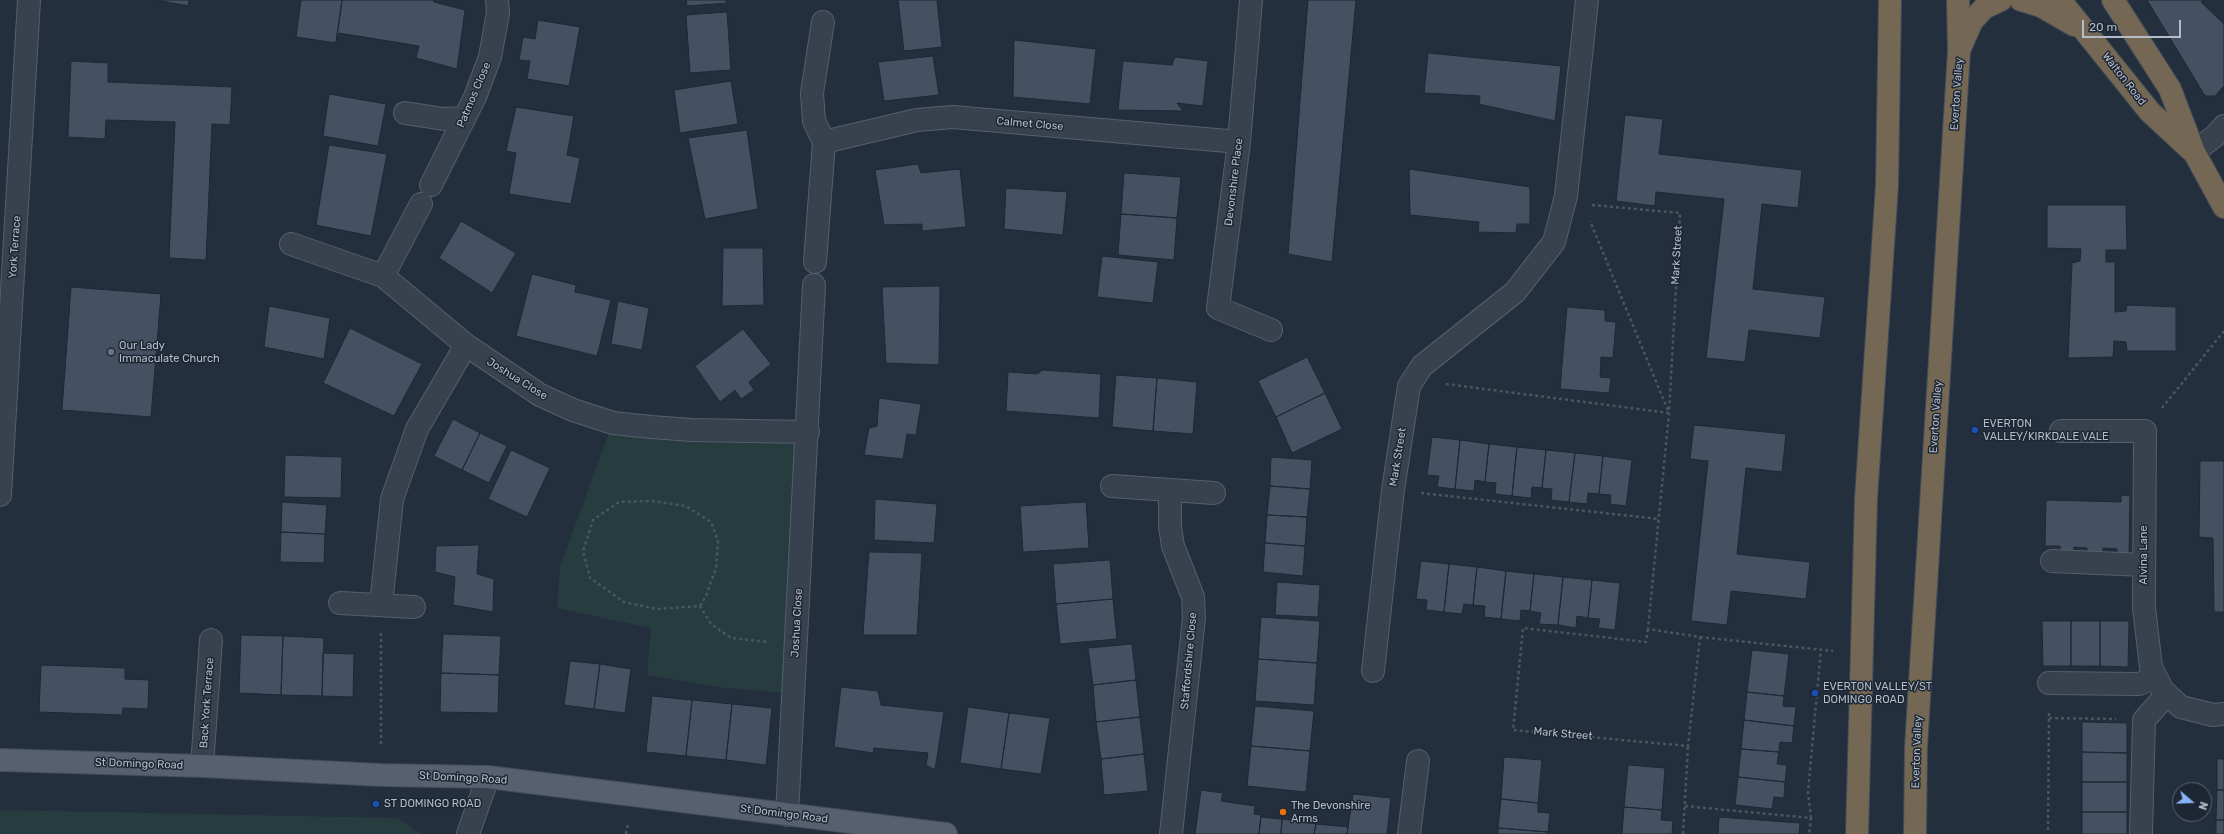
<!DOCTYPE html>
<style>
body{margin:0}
#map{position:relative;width:2224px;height:834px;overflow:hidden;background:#242f3e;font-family:Rubik,sans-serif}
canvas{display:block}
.north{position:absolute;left:2172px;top:782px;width:40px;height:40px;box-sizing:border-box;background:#1d2633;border:1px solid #59626f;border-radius:50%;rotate:109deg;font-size:11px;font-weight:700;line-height:16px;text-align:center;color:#b4bcc9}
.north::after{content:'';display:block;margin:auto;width:14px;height:18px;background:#8ab4f8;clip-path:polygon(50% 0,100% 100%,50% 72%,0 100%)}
.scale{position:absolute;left:2082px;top:20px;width:99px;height:18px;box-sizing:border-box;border:2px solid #b4bcc9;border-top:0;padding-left:5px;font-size:12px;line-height:14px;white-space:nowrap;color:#b4bcc9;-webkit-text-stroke:3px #1d2633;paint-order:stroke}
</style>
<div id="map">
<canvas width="2224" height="834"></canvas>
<div class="north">N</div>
<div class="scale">20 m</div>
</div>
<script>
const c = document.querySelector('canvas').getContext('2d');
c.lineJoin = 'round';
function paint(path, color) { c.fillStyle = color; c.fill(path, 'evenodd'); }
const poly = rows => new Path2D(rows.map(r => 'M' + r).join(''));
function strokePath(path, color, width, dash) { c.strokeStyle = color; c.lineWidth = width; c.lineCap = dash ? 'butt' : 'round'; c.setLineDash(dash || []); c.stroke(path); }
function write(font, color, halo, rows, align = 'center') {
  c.font = font + ' Rubik,sans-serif'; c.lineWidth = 3; c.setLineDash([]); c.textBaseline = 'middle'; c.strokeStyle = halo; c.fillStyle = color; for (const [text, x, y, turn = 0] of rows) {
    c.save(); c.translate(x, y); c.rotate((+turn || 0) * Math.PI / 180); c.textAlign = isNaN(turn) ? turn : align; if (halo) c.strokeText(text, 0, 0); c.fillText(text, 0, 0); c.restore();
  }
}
const green = poly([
 [611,427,804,434,791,693,725,688,647,675,651,628,557,608,560,567],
 [0,810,398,818,420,834,0,834]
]);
const building = poly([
 [156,0,189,0,188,6,156,0],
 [301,0,342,0,336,43,296,37,301,0],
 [342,0,433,0,434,2,465,10,457,69,416,58,419,46,339,33,336,43,342,0],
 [686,0,726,0,727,3,687,6,686,0],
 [898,0,937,0,942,47,904,51,898,0],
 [1308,0,1356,0,1332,262,1288,254,1308,0],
 [2147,0,2203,0,2201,2,2224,24,2224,86,2215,96,2205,96,2147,0],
 [727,12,731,70,690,73,686,15,727,12],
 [538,20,580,27,569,86,527,79,530,61,519,60,523,37,535,39,538,20],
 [1014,40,1096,49,1090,104,1013,97,1014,40],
 [1428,53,1561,66,1555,121,1479,104,1480,96,1424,93,1428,53],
 [933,56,939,95,884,101,878,62,933,56],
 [1175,57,1208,61,1203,106,1177,103,1183,111,1118,110,1123,61,1172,65,1175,57],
 [71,61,108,63,108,82,232,87,230,125,212,124,206,260,169,258,175,122,106,120,105,139,68,137,71,61],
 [731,81,738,124,680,133,674,90,731,81],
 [329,94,386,104,378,146,323,136,329,94],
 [516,107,574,116,567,155,580,158,571,204,509,194,516,153,506,151,516,107],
 [1625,115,1663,119,1659,154,1802,170,1798,208,1762,204,1753,289,1825,297,1820,338,1749,330,1745,362,1706,358,1724,199,1656,192,1655,206,1616,201,1625,115],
 [747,130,758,209,705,219,688,138,747,130],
 [329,145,387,154,371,236,316,225,329,145],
 [918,164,921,173,960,169,966,227,922,231,922,224,884,225,875,170,918,164],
 [1409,169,1530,187,1530,224,1517,224,1516,233,1478,232,1479,222,1410,215,1409,169],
 [1124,173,1181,177,1177,218,1121,214,1124,173],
 [1006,188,1067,192,1063,235,1004,229,1006,188],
 [2047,205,2126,205,2127,250,2106,250,2106,262,2115,262,2115,312,2126,311,2127,305,2176,307,2176,351,2127,351,2126,342,2114,341,2113,357,2068,358,2072,263,2080,261,2081,249,2047,248,2047,205],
 [1121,214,1177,218,1174,260,1118,255,1121,214],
 [461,221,516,253,492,293,439,258,461,221],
 [723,248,763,248,764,305,722,306,723,248],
 [1102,256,1158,262,1153,303,1097,297,1102,256],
 [532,274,576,285,575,292,611,300,597,356,516,336,532,274],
 [940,286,939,365,886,363,882,287,940,286],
 [71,287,161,294,151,417,62,410,71,287],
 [618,301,649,308,642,350,611,344,618,301],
 [269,306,330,318,324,359,264,347,269,306],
 [1567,307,1605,310,1605,321,1616,322,1613,358,1601,357,1600,377,1611,378,1609,393,1560,389,1567,307],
 [350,328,422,364,394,416,323,383,350,328],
 [743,329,771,364,749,382,754,390,741,399,735,390,720,402,695,366,743,329],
 [1307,357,1325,393,1276,417,1258,381,1307,357],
 [1042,370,1101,374,1099,418,1006,411,1008,372,1038,374,1042,370],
 [1116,375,1157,378,1153,431,1112,427,1116,375],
 [1157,378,1197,382,1193,434,1153,431,1157,378],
 [1325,393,1342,429,1292,453,1276,417,1325,393],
 [879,398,921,404,916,435,907,434,903,459,864,455,869,428,877,426,879,398],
 [453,419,480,433,462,470,434,456,453,419],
 [1694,425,1786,434,1782,472,1746,468,1737,554,1810,562,1806,599,1731,591,1727,625,1691,621,1708,461,1690,459,1694,425],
 [480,433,507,446,489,483,462,470,480,433],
 [1432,437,1460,440,1455,489,1437,487,1439,476,1427,475,1432,437],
 [1460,440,1489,444,1485,482,1475,480,1474,491,1455,489,1460,440],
 [1489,444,1517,447,1512,496,1495,494,1496,483,1485,482,1489,444],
 [1517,447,1546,450,1542,488,1532,487,1531,498,1512,496,1517,447],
 [511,450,550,468,527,517,488,499,511,450],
 [1546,450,1575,453,1569,502,1551,500,1552,489,1542,488,1546,450],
 [1575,453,1603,456,1599,494,1588,493,1587,504,1569,502,1575,453],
 [285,455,342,457,341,498,284,497,285,455],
 [1603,456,1632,460,1626,506,1610,504,1611,495,1599,494,1603,456],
 [1271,457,1312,460,1310,489,1270,486,1271,457],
 [2200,461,2224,461,2224,612,2214,612,2213,538,2199,537,2200,461],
 [1270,486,1310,489,1307,517,1267,515,1270,486],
 [2121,495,2130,496,2129,558,2117,558,2117,549,2103,548,2102,559,2087,558,2087,548,2074,547,2073,558,2060,557,2060,546,2045,546,2046,500,2121,502,2121,495],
 [875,499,937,504,934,543,874,540,875,499],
 [282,502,327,505,325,534,281,532,282,502],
 [1086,502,1089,548,1023,552,1020,506,1086,502],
 [1267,515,1307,517,1305,546,1265,543,1267,515],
 [281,532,325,534,324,563,280,562,281,532],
 [1265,543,1305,546,1303,576,1263,572,1265,543],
 [479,545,477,574,494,579,493,612,453,605,455,577,435,572,436,546,479,545],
 [869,552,922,553,917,635,863,635,869,552],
 [1110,560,1113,599,1056,604,1053,564,1110,560],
 [1421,561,1449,564,1444,612,1426,610,1427,600,1416,599,1421,561],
 [1449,564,1477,567,1473,605,1464,604,1462,614,1444,612,1449,564],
 [1477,567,1506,571,1501,619,1484,617,1485,606,1473,605,1477,567],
 [1506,571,1534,574,1530,611,1521,610,1520,621,1501,619,1506,571],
 [1534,574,1563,577,1558,625,1539,624,1541,613,1530,611,1534,574],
 [1563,577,1592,580,1588,618,1577,616,1576,628,1558,625,1563,577],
 [1592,580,1620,583,1615,630,1598,628,1600,619,1588,618,1592,580],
 [1277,582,1320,585,1318,617,1275,615,1277,582],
 [1113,599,1117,639,1060,644,1056,604,1113,599],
 [1261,617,1320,621,1317,663,1258,659,1261,617],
 [2042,621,2071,621,2071,666,2043,666,2042,621],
 [2071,621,2100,621,2100,666,2071,666,2071,621],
 [2100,621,2129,621,2128,667,2100,666,2100,621],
 [443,634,501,636,499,675,441,673,443,634],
 [241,635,283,636,281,695,239,693,241,635],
 [283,636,324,638,322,696,281,695,283,636],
 [1132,644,1136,680,1093,685,1088,648,1132,644],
 [1752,650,1789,654,1784,696,1747,692,1752,650],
 [323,653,354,654,353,697,322,696,323,653],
 [1258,659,1317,663,1314,705,1255,701,1258,659],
 [570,661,600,664,594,709,564,705,570,661],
 [600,664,631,669,625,713,594,709,600,664],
 [41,665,125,668,125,679,149,680,148,709,123,708,122,715,39,712,41,665],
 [441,673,499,675,498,713,440,712,441,673],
 [1136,680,1140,717,1096,722,1093,685,1136,680],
 [841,687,878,691,881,705,944,712,935,770,926,765,928,753,874,748,873,753,834,747,841,687],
 [1747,692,1784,696,1783,706,1796,707,1794,726,1744,720,1747,692],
 [652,696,692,700,686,756,646,752,652,696],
 [692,700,732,704,726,760,686,756,692,700],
 [732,704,772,708,766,765,726,760,732,704],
 [1255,706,1314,711,1310,751,1251,746,1255,706],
 [968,707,1009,713,1001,769,960,763,968,707],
 [1009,713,1050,718,1041,774,1001,769,1009,713],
 [1140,717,1144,754,1101,759,1096,722,1140,717],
 [1744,720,1794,726,1792,743,1780,742,1779,752,1741,749,1744,720],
 [2082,722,2127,723,2127,753,2082,752,2082,722],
 [1251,746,1310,751,1306,792,1247,786,1251,746],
 [1741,749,1779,752,1777,764,1787,765,1785,782,1738,777,1741,749],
 [2082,752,2127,753,2127,782,2082,782,2082,752],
 [1144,754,1148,791,1104,795,1101,759,1144,754],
 [1504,757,1542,760,1538,803,1501,799,1504,757],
 [2217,759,2224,759,2224,790,2217,790,2217,759],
 [1628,765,1665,768,1662,810,1624,807,1628,765],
 [1738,777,1785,782,1784,798,1774,797,1772,809,1735,805,1738,777],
 [2082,782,2127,782,2127,812,2082,812,2082,782],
 [1201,790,1223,793,1221,801,1255,806,1254,814,1261,815,1259,834,1195,834,1201,790],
 [2217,790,2224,790,2224,820,2216,820,2217,790],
 [1353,794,1391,798,1387,834,1347,834,1353,794],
 [1501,799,1538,803,1538,812,1550,813,1548,832,1498,828,1501,799],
 [1624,807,1662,810,1661,820,1673,821,1672,834,1622,834,1624,807],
 [2082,812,2127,812,2127,834,2082,834,2082,812],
 [1261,817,1282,819,1281,834,1259,834,1261,817],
 [1719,817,1800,823,1799,834,1718,834,1719,817],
 [1282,819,1316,824,1314,834,1281,834,1282,819],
 [2216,820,2224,820,2224,834,2216,834,2216,820],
 [1316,824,1348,827,1347,834,1314,834,1316,824],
 [1498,828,1548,832,1548,834,1498,834,1498,828]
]);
const path = poly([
 [1592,205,1680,213,1669,413,1648,629,1700,637,1688,746,1513,730,1523,628,1646,642,1648,629],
 [1446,384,1669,413,1590,221],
 [2162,408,2224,331],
 [1421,493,1659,519],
 [700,606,706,596,716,568,718,541,711,522,686,506,652,501,619,502,593,520,583,551,590,578,624,602,657,609,700,606,711,624,731,638,768,642],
 [381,633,381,746],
 [1700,637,1833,651],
 [2049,718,2116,719],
 [1685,806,1811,818,1809,834],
 [1811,818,1808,792,1821,649],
 [2048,830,2049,712],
 [626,834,628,823],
 [1683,834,1688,746]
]);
const minor = poly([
 [1251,0,1239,142,1218,308,1271,330],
 [405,113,444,119,465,118],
 [824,142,917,120,953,117,1239,142],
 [2194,152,2215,136,2224,126],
 [431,185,475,97,490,57,498,13,497,0],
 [291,244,383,276,466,345,540,395,573,410,613,423,651,427,692,430,808,432],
 [815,262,824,142,814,121,812,93,823,22],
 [383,276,421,204],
 [2061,431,2145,431,2144,608,2151,667,2163,691,2181,707,2213,715,2224,714],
 [1112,486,1214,493],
 [1170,490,1170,527,1173,546,1193,597,1194,618,1171,834],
 [0,495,29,0],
 [2052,561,2144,565],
 [340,603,414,607],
 [381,605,392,499,417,429,466,345],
 [1373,671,1393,490,1409,386,1422,366,1515,292,1554,242,1566,196,1587,0],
 [2049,683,2139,684,2156,677],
 [202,766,211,640],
 [787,815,814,285],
 [468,834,488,777],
 [1409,834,1418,761],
 [2141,834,2144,720,2167,694]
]);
const major = poly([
 [0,760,202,766,381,775,488,777,946,834]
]);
const highway = poly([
 [2021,0,2041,6,2074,25],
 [2060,0,2150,112,2191,150],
 [2113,0,2170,89,2194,152,2224,207],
 [1961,46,1972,21,1984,8,2001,0],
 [1857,834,1866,499,1887,185,1890,0],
 [1915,834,1916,747,1959,51,1958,0]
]);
const markers = [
 [111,352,4,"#6b7280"],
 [1975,430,4,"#1a4fb4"],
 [1815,693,4,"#1a4fb4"],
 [376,804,4,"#1a4fb4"],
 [1283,812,4,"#e8710a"]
];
const streetNames = [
 ["Walton Road",2124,79,52],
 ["Everton Valley",1957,94,-86],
 ["Patmos Close",474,95,-67],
 ["Calmet Close",1030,124,5],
 ["Devonshire Place",1234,182,-83],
 ["York Terrace",15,247,-86],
 ["Mark Street",1677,255,-87],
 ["Joshua Close",517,379,32],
 ["Everton Valley",1936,417,-86],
 ["Mark Street",1398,457,-81],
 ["Alvina Lane",2144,555,-90],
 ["Joshua Close",797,623,-87],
 ["Staffordshire Close",1189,661,-85],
 ["Back York Terrace",207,703,-86],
 ["Mark Street",1563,734,5],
 ["Everton Valley",1917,752,-88],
 ["St Domingo Road",139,764,2],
 ["St Domingo Road",463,778,3],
 ["St Domingo Road",784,814,7]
];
const poiNames = [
 ["Our Lady",119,346],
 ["Immaculate Church",119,359],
 ["EVERTON",1983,424],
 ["VALLEY/KIRKDALE VALE",1983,437],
 ["EVERTON VALLEY/ST",1823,687],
 ["DOMINGO ROAD",1823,700],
 ["ST DOMINGO ROAD",384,804],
 ["The Devonshire",1291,806],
 ["Arms",1291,819]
];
paint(green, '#263c3f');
paint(building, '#455162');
strokePath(building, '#1f2835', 1);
strokePath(minor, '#565f6c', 24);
strokePath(major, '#414a57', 24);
strokePath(highway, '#434c59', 24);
strokePath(path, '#44595c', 2.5, [3, 3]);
strokePath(minor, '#38414e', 22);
strokePath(major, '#56606e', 22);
strokePath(highway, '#746855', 22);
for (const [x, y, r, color] of markers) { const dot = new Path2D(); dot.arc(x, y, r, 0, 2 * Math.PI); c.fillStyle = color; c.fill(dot); strokePath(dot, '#1d2633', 1.5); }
write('11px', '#b4bcc9', '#1d2633', streetNames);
write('11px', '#b4bcc9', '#1d2633', poiNames, 'left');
</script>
